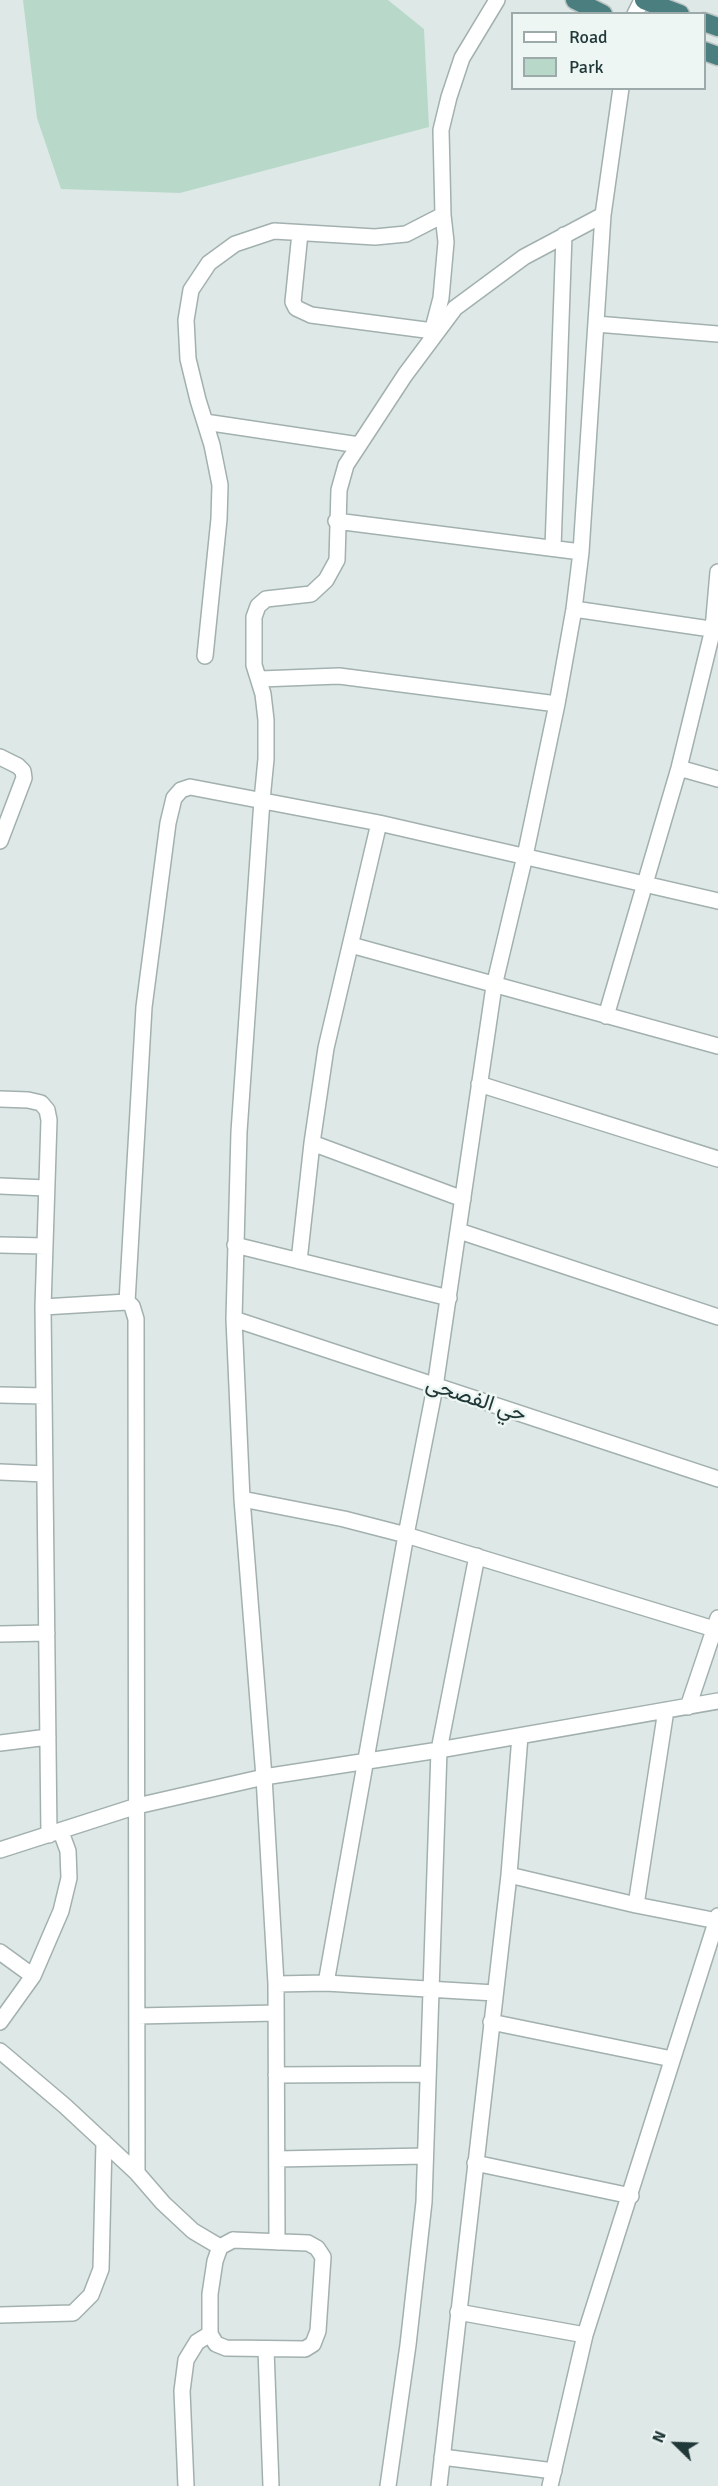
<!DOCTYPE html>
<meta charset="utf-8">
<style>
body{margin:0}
#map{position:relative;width:718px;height:2486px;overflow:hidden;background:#dee9e7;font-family:Signika,sans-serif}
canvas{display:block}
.legend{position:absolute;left:511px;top:12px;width:195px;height:78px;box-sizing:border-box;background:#eef6f4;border:2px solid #9caaa9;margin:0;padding:8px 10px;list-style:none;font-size:18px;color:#213838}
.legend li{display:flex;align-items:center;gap:12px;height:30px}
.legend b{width:30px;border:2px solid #9caaa9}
.north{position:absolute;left:646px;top:2414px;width:60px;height:60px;-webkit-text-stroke:4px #eef6f4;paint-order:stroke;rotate:293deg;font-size:16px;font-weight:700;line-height:24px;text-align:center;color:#213838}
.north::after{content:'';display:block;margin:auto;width:21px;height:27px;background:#213838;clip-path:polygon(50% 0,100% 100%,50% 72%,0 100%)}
</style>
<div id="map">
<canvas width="718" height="2486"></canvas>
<ul class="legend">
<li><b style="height:8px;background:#fff"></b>Road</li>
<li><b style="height:16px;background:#b8d9ca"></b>Park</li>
</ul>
<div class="north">N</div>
</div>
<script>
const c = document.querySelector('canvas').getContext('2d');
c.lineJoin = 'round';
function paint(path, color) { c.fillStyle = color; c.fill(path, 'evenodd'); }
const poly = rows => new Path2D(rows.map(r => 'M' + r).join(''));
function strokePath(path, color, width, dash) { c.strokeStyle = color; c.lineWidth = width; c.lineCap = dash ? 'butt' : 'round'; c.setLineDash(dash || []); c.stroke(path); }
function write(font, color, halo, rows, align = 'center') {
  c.font = font + ' Signika,Vazirmatn,sans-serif'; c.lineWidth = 5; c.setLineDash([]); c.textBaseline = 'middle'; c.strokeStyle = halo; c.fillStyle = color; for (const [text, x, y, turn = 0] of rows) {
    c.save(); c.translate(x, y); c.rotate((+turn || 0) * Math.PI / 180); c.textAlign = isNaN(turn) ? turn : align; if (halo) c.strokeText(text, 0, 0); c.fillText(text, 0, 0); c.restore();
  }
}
const green = poly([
 [23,0,388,0,424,29,429,127,180,193,61,189,37,118]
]);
const minor = poly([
 [635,14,642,0],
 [300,233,293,302,296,308,311,315,433,331],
 [596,324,718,334],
 [432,332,441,298,446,242,443,215,441,130,449,97,462,58,497,0],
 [205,422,359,445],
 [336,521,581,552],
 [553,548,564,235],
 [574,609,718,630],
 [205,656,219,519,220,485,212,445,198,400,188,359,186,320,191,290,209,263,235,244,274,231,375,237,406,234,443,215],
 [260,679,339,676,557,704],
 [0,757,18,766,23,771,24,778,0,841],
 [679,768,718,779],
 [351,945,718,1046],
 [606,1016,679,768,713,629,718,572],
 [479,1084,718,1159],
 [0,1099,28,1100,41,1103,47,1110,49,1120,43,1307,49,1835],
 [312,1143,463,1199],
 [0,1186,46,1188],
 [459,1231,718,1317],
 [0,1245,45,1246],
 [235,1245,449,1298],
 [299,1261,312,1143,326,1048,379,823],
 [127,1302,144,1007,168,823,174,798,181,790,190,787,379,823,718,901],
 [43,1307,127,1302,132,1306,136,1319,137,2173],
 [234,1319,718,1479],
 [0,1395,44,1396],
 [0,1472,45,1474],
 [242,1499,344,1519,406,1535,714,1629],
 [0,1634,47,1633],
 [688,1707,718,1618],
 [0,1743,48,1737],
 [0,1850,137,1806,264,1777,439,1750,718,1701],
 [509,1875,636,1905,717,1921],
 [636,1905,666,1710],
 [0,1952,33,1976],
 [326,1983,406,1535,435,1387,494,986,525,856,557,704,574,609,581,552,603,215,621,88],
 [276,1984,326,1983,495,1993],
 [137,2016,276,2013],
 [0,2022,33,1976,61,1911,69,1878,68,1851,61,1832],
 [491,2022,672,2059],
 [0,2051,65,2106,137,2173,163,2203,193,2231,220,2247],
 [276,2075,427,2074],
 [277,2159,425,2156],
 [475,2163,631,2196],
 [233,2240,308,2243,317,2248,323,2257,318,2331,313,2344,305,2349,226,2348,216,2344,210,2334,210,2294,215,2261,220,2247,233,2240],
 [277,2242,276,1984,264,1777,242,1499,234,1319,239,1132,262,800,266,759,266,720,263,694,254,665,254,617,258,606,266,599,311,594,326,580,337,560,339,490,346,465,405,375,455,308,524,257,603,215],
 [458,2312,585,2335],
 [0,2315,73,2313,91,2295,101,2269,104,2142],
 [266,2349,271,2486],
 [442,2457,554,2471],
 [186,2486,182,2391,186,2360,197,2342,210,2334],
 [388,2486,408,2345,424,2202,439,1750,477,1556],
 [439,2486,509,1875,520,1736],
 [550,2486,585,2335,718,1916]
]);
const trunk = poly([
 [575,0,603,14],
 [644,0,680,14],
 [704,22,718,27],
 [704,51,718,56]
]);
const streetNames = [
 ["حي الفصحى",476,1400,18]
];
paint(green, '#b8d9ca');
strokePath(minor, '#a2b0af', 18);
strokePath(trunk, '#bcc3c3', 21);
strokePath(minor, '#fff', 15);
strokePath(trunk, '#4a7e7f', 18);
write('22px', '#213838', '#eef6f4', streetNames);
</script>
